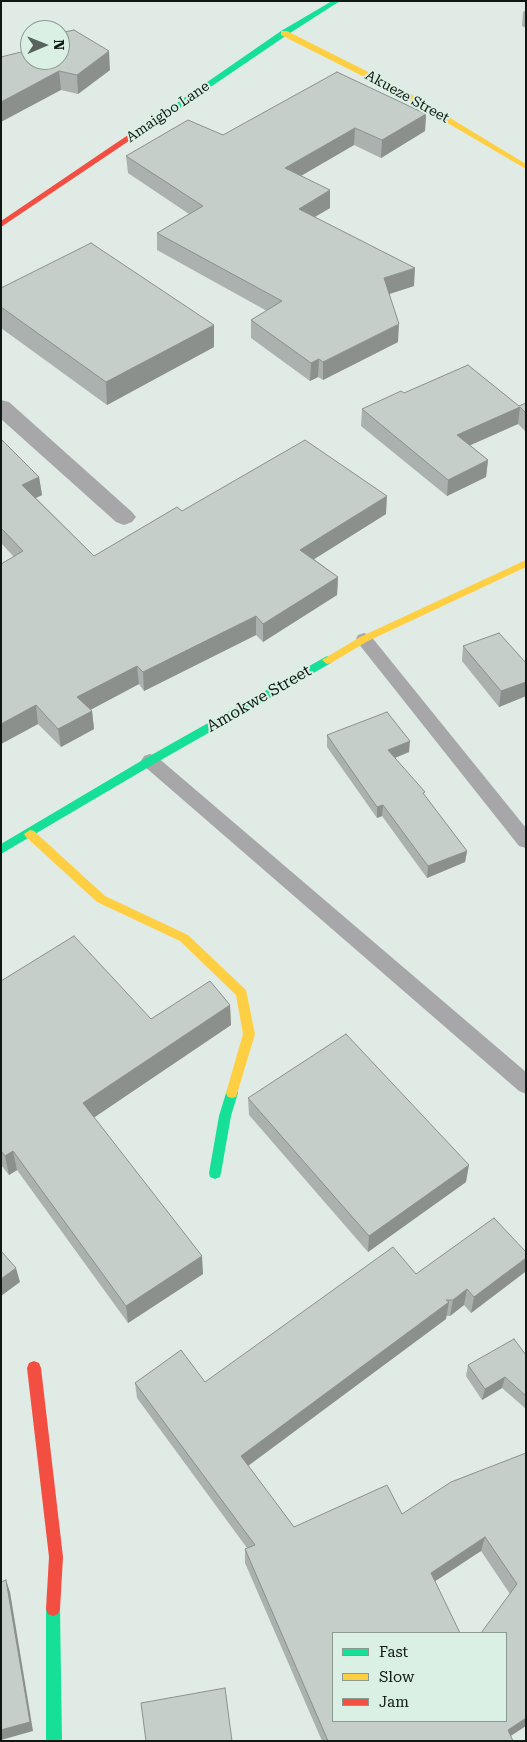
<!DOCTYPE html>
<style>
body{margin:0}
#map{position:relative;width:527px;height:1742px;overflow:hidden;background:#e0ebe5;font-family:"Roboto Serif",serif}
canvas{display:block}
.frame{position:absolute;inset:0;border:2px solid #101814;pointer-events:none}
.legend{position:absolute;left:332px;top:1632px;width:175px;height:90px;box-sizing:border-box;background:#dbf0e4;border:1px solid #8a9a91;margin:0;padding:6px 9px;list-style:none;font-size:15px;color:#101814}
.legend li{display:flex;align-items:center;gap:10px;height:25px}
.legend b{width:25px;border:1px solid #8a9a91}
.north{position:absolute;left:20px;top:20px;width:50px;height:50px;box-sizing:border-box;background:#dbf0e4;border:1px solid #8a9a91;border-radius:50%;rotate:89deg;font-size:14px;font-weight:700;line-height:20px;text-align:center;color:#101814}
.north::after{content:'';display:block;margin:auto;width:18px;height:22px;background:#59625d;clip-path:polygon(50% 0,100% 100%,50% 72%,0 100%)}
</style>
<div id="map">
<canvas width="527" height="1742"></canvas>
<div class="frame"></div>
<ul class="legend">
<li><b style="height:6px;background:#16e098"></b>Fast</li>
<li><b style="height:6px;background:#ffcf43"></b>Slow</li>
<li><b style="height:6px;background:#f24e42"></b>Jam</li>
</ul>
<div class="north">N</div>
</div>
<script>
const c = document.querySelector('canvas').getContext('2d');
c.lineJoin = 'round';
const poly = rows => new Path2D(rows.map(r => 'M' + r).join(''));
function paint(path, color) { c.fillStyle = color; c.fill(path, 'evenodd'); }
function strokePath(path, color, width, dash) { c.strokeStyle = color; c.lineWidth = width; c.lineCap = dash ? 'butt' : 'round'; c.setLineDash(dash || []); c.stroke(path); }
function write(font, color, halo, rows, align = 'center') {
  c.font = font + ' "Roboto Serif",serif'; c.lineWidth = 4; c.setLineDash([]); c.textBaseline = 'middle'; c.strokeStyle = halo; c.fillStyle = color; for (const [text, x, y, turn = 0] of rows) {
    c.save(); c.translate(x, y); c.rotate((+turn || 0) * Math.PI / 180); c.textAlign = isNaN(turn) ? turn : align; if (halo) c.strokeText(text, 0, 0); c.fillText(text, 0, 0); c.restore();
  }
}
const lane = poly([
 [364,633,370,635,526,828,526,848,519,846,358,643,356,639,358,635,364,633],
 [150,754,156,756,526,1072,526,1094,519,1091,144,766,141,761,144,756,150,754]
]);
const street = poly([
 [1,400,9,402,132,512,136,517,132,522,124,525,116,522,1,419,1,400]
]);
const fast = poly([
 [332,1,340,1,287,35,165,118,158,116,281,31,332,1],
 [327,656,332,660,331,663,154,764,1,854,1,844,146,758,327,656],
 [232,1088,236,1089,238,1093,231,1116,221,1173,220,1177,215,1179,210,1177,209,1173,219,1116,226,1093,228,1089,232,1088],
 [53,1602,58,1604,60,1609,62,1741,46,1741,46,1609,48,1604,53,1602]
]);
const slow = poly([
 [281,31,287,31,404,90,526,164,526,169,398,94,281,35,281,31],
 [526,560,526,567,368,641,331,663,327,664,322,660,360,637,526,560],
 [30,830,34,831,105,896,188,935,246,990,255,1034,236,1097,232,1098,228,1097,226,1093,243,1034,236,995,180,941,97,902,26,837,24,834,30,830]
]);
const jam = poly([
 [159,114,166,116,1,227,1,221,159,114],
 [34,1361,39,1363,41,1368,63,1557,60,1609,58,1614,53,1616,48,1614,46,1609,49,1557,27,1368,29,1363,34,1361]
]);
const wall = poly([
 [526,10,526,28,522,26,523,12],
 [1,57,110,70,78,94,61,90],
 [426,114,425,131,381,158,354,145,301,176,330,208,315,217,414,286,389,294,398,342,323,380,318,377,310,381,251,338,251,320,267,311,157,250,157,233,189,214,128,173,126,156,223,135],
 [1,288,214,325,214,347,107,405,1,328],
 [404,393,519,406,526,403,526,432,518,424,470,445,488,460,486,477,447,496,361,426,362,409],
 [1,439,39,477,42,495,36,498,94,556,182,511,386,514,314,559,338,577,337,595,263,642,256,635,144,691,139,684,90,710,92,711,94,729,61,747,38,724,1,744,1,564,14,557,1,543],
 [463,646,526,663,526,696,499,707,462,661],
 [327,735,409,752,395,758,467,851,465,862,427,878,382,816,377,818,327,747],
 [1,981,151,1019,230,1005,231,1025,94,1117,203,1274,128,1323,17,1170,9,1175,1,1165],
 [248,1098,466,1182,368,1252,249,1115],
 [525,1272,471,1313,464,1305,450,1316,446,1316,446,1319,248,1466,294,1527,402,1514,526,1453,511,1736,513,1741,322,1741,245,1563,245,1549,247,1548,137,1398,135,1383,205,1382,416,1274],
 [481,1551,510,1594,506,1721,333,1633],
 [526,1355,526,1409,502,1388,482,1400,466,1376,468,1365]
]);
const shadedWall = poly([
 [109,51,110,70,78,94,77,75],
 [59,71,61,90,1,122,1,102],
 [426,114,425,131,381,158,382,140],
 [355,128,354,145,285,185,285,168],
 [330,190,330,208,299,226,299,209],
 [415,268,414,286,383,296,384,278],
 [399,324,398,342,323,380,323,362],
 [214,325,214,347,107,405,106,382],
 [319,359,318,377,310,381,311,363],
 [520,407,518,424,455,452,457,435],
 [488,460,486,477,447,496,448,480],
 [39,477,42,495,25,503,22,485],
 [387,496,386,514,300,568,300,550],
 [338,577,337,595,263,642,263,624],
 [256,616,256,635,144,691,143,672],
 [137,666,139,684,79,716,77,697],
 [526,682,526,696,499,707,501,691],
 [36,705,38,724,1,744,1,724],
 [92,711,94,729,61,747,58,729],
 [410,741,409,752,387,761,388,750],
 [383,805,382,816,377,818,377,807],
 [467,851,465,862,427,878,428,866],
 [230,1005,231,1025,86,1123,83,1103],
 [13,1151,17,1170,9,1175,5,1156],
 [469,1165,466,1182,368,1252,369,1236],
 [202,1256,203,1274,128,1323,126,1306],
 [526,1258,526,1267,525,1272,471,1313,474,1297],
 [16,1268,20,1282,1,1296,1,1279],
 [467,1289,464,1305,450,1316,453,1300],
 [449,1302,446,1319,241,1471,241,1456],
 [505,1377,502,1388,482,1400,485,1389],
 [485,1537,481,1551,428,1586,431,1573],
 [6,1580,10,1592,33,1731,1,1740],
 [526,1718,526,1726,503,1741,508,1730]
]);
const building = poly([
 [74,30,109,51,77,75,59,71,1,102,1,57,25,51,24,45,30,43,30,60,60,60,60,33,74,30],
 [337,72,426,114,382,140,355,128,285,168,330,190,299,209,415,268,384,278,399,324,323,362,319,359,311,363,251,320,282,301,157,233,203,206,126,156,188,120,223,135,337,72],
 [91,243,214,325,106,382,1,307,1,288,91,243],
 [468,365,519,406,526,403,526,413,520,407,457,435,488,460,448,480,362,409,401,391,404,393,468,365],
 [1,439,39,477,22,485,94,556,177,507,182,511,305,440,387,496,300,550,338,577,263,624,256,616,143,672,137,666,77,697,92,711,58,729,36,705,1,724,1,564,23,551,1,528,1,439],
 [499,633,526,663,526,682,501,691,463,646,499,633],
 [387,712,410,741,388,750,425,792,423,793,467,851,428,866,383,805,377,807,327,735,387,712],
 [74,936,151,1019,210,981,230,1005,83,1103,202,1256,126,1306,13,1151,5,1156,1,1151,1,981,74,936],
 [346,1034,469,1165,369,1236,248,1098,346,1034],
 [494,1218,526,1252,526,1258,474,1297,467,1289,453,1300,446,1300,449,1302,241,1456,294,1527,387,1485,402,1514,451,1482,526,1453,526,1718,508,1730,513,1741,328,1741,245,1549,255,1545,135,1383,181,1350,205,1382,393,1247,416,1274,494,1218],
 [485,1537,517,1584,481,1633,506,1633,506,1721,333,1721,333,1633,460,1633,431,1573,485,1537],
 [1,1251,16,1268,1,1279,1,1251],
 [514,1339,526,1355,526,1396,505,1377,485,1389,468,1365,514,1339],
 [6,1580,30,1722,1,1730,1,1582,6,1580],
 [225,1688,232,1741,146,1741,141,1703,225,1688]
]);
const farStreetnames = [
 ["Akueze Street",407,97,29],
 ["Amaigbo Lane",168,112,-34]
];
const streetNames = [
 ["Amokwe Street",259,699,-30]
];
paint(lane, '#a7a7a9');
paint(street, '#a7a7a9');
paint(fast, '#16e098');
paint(slow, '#ffcf43');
paint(jam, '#f24e42');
paint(wall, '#aab1ae');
paint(shadedWall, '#8b908d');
paint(building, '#c6ceca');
strokePath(building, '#8b908d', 1);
write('14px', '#101814', '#dbf0e4', farStreetnames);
write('16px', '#101814', '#dbf0e4', streetNames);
</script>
